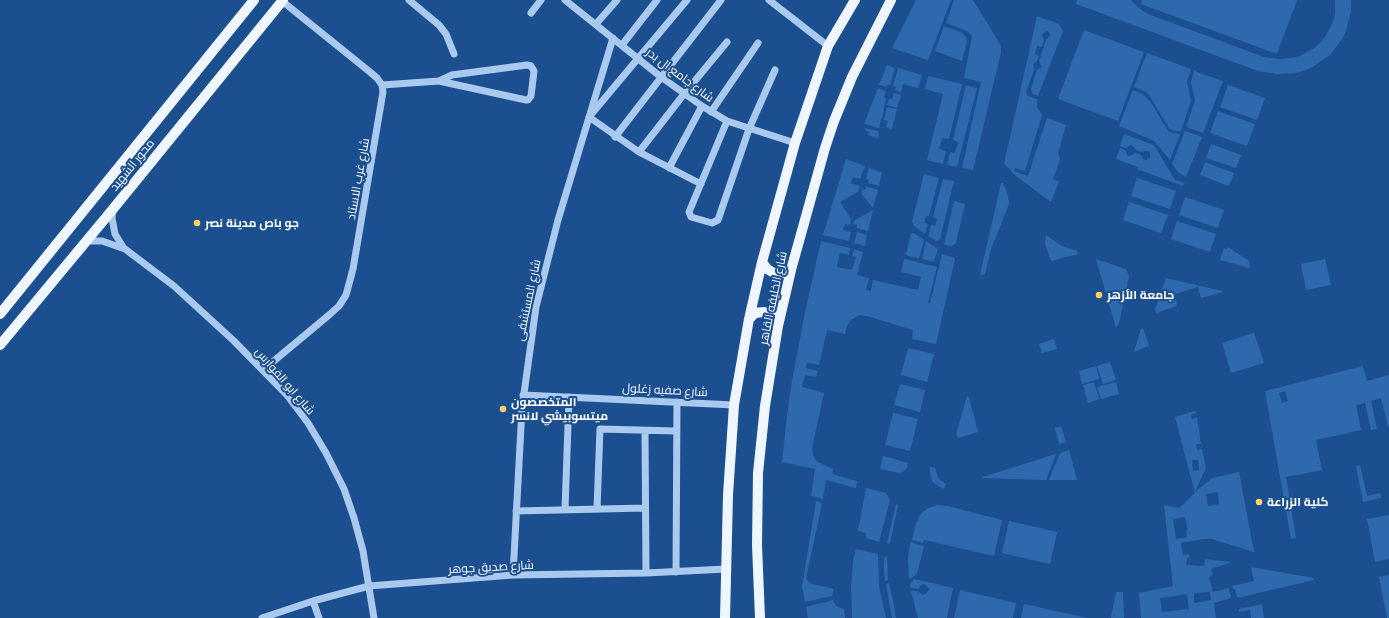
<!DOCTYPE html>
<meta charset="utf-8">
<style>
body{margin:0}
canvas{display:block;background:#1b4f8f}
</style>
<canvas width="1389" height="618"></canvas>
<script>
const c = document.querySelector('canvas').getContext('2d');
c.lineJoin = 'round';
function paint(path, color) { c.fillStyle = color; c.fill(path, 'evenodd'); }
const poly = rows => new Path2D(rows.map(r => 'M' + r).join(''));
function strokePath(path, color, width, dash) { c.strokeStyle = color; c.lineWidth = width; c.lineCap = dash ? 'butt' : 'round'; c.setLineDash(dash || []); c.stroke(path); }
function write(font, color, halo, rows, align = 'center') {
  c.font = font + ' Ubuntu,Cairo,sans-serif'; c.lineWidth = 4; c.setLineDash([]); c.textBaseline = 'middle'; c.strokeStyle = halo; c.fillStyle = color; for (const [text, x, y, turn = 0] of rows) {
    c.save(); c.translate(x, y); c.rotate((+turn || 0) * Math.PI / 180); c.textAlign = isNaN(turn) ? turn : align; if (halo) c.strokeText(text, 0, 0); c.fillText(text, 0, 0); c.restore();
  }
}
const green = poly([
 [916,0,951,0,928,60,892,48],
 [954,0,973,0,997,39,1001,47,1001,52,973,170,962,168,981,82,964,78,972,37,971,35,967,31,946,23],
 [1077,0,1131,0,1140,9,1148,14,1264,57,1281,59,1298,57,1313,49,1319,44,1325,37,1333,22,1335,13,1335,0,1351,0,1351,11,1346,31,1342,39,1330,55,1314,66,1306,70,1296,73,1277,74,1258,71,1076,4],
 [1142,0,1297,0,1277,54,1141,4],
 [1037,16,1059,24,1063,31,1038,96,1033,94,1031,89,1037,70,1042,67,1039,61,1046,40,1050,36,1049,32,1047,31,1043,33,1042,36,1044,40,1042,47,1037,46,1035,54,1039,56,1037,61,1033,64,1034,70,1026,92,1028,96,1037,99,1037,107,1042,115,1025,171,1015,168,1014,171,1028,176,1047,118,1066,125,1058,153,1060,159,1053,179,1059,182,1051,202,1012,173,1011,170,1004,164],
 [944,26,961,32,966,37,967,42,962,61,935,51],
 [1084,30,1144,52,1118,121,1058,99],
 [1147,53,1191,69,1187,82,1191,101,1181,131,1174,131,1169,128,1149,95,1144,91,1134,87],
 [887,65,895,68,890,85,887,85,887,87,879,85],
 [898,68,922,75,918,88,903,84,901,92,895,90,896,87,893,86],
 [1194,71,1223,81,1203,133,1186,127,1195,101,1191,82],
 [928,76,962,84,949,139,942,138,939,149,946,151,943,164,927,160,943,94,925,89],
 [966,85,977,88,957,167,947,165,950,152,955,153,958,142,953,140],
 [1228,85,1265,98,1257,120,1220,107],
 [878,88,886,91,884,97,886,98,882,119,881,119,879,128,864,124],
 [1133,90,1143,94,1150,101,1168,131,1173,133,1180,134,1170,160,1154,141,1119,126],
 [894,93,901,95,897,108,887,105,889,99,892,99],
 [887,107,897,109,892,129,886,127,888,121,884,120],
 [1218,111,1255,124,1247,146,1210,133],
 [865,128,878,131,879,133,878,138,868,135,869,132,865,130],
 [1185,131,1202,137,1186,177,1179,173,1172,164],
 [1124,134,1154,145,1175,180,1184,183,1183,186,1137,169,1138,167,1116,159,1120,148,1125,150,1128,156,1130,156,1135,153,1141,155,1143,159,1146,160,1150,158,1150,155,1149,151,1145,151,1142,152,1136,150,1133,146,1131,145,1125,148,1120,146],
 [1211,144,1241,155,1236,168,1206,158],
 [846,159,865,166,860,179,853,177,851,183,860,186,858,192,840,202,851,219,850,224,848,225,845,224,843,230,851,232,849,241,823,235],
 [1205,162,1234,173,1229,186,1200,175],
 [869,168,882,172,879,186,868,183,869,180,866,179],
 [924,174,939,178,929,216,926,216,924,223,928,224,925,234,914,226,912,222],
 [1137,178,1176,191,1170,209,1131,196],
 [943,179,954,181,940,239,936,241,928,236,931,225,935,226,937,219,933,217],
 [1001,183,1003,183,1008,196,1009,204,991,249,985,274,980,275],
 [866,186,878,190,873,208,861,193,863,189,865,190],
 [1185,197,1224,210,1218,228,1179,215],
 [954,201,965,204,956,242,954,245,950,246,944,245],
 [1129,202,1168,215,1161,233,1123,220],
 [873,210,868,231,857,228,857,225,853,224,855,220],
 [1177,221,1216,234,1210,252,1171,239],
 [857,232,867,235,865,246,854,243],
 [911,233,914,233,924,240,919,258,908,256,906,254],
 [1046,235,1062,246,1077,251,1078,254,1051,261,1045,243],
 [821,241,850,248,849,255,840,253,837,267,852,270,856,257,852,256,854,249,863,252,857,275,869,278,866,290,871,291,873,280,918,290,921,277,901,272,904,259,937,267,928,303,930,304,942,254,953,257,955,259,936,344,912,339,913,330,867,316,860,315,851,320,847,326,845,334,827,330,819,365,807,363,806,368,818,371,816,377,805,375,802,387,824,393,812,448,813,455,816,461,833,469,832,474,857,481,856,488,826,480,823,499,811,496,815,469,782,462,787,415,792,381,805,312],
 [926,241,938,249,934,262,922,259],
 [1228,247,1249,261,1250,268,1220,260,1224,248,1227,250],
 [1096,259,1126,269,1129,276,1119,323,1116,328],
 [1325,259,1331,285,1306,290,1301,264],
 [1166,278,1222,291,1223,292,1201,298,1198,287,1175,294,1177,306,1156,313,1155,310],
 [1143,328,1149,346,1134,352,1141,329],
 [1254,333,1264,363,1231,373,1222,343],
 [1054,339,1057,349,1042,353,1039,344],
 [908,348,934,354,927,382,901,375],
 [1110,362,1116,380,1103,384,1097,366],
 [1096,366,1099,379,1082,384,1079,371],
 [1363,366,1367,381,1389,375,1389,426,1388,427,1381,398,1371,401,1377,429,1371,430,1365,403,1356,405,1361,430,1316,440,1322,470,1286,477,1296,538,1291,539,1265,391],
 [1285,391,1288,401,1282,403,1279,393],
 [1094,382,1099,399,1088,403,1083,385],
 [1116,382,1119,394,1101,399,1097,387],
 [900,384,925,390,920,412,894,405],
 [967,396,969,397,978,432,958,438,956,435],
 [1195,411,1196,413,1191,415,1192,419,1197,418,1201,444,1196,444,1197,450,1202,449,1206,468,1195,492,1212,478,1239,472,1254,552,1212,539,1203,539,1181,543,1183,555,1189,554,1189,558,1187,558,1186,565,1204,566,1205,559,1232,562,1211,569,1213,575,1209,577,1213,592,1229,588,1231,598,1214,603,1216,618,1141,618,1139,593,1173,586,1164,505,1179,508,1195,493,1175,417],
 [1192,460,1198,460,1199,470,1193,471],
 [1218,492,1219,504,1208,506,1206,494],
 [1185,517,1188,530,1186,530,1187,537,1176,539,1173,519],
 [1210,592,1211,600,1194,603,1194,593],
 [1187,594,1189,609,1162,612,1160,598],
 [893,413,918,419,910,451,885,445],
 [1061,426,1066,442,1059,444,1055,428],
 [1069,450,1077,480,1049,480,1060,453],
 [1056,454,1046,480,983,478,983,477],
 [883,456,908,463,907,468,903,472,900,473,880,469],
 [1360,465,1367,496,1380,493,1381,498,1363,502,1356,466],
 [930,467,935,468,938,478,946,484,944,489,940,487,933,482,930,475],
 [866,488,886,493,890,500,879,542,866,538,866,533,858,531],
 [816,501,822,503,806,578,809,583,834,589,832,596,805,602,802,587],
 [896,504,898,505,890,544,887,543],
 [938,505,948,506,1002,520,994,556,924,540,923,543,912,540,916,523,921,514,928,508],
 [1389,515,1389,559,1375,562,1367,519],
 [1009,521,1057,532,1050,564,1002,553],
 [910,542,924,546,917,574,909,579,908,559],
 [856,549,878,554,879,586,886,618,852,618,851,586,853,561],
 [884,557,887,557,888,580,885,581,884,569],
 [1251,567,1314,578,1314,580,1237,598,1235,589,1233,589,1232,586,1254,581],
 [1389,575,1389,618,1387,618,1379,577],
 [914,579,953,588,947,618,918,618,911,591,919,591,920,593,923,595,927,593,929,589,927,586,924,584,920,586,919,589,911,588,910,584],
 [889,583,892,596,896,618,892,618,886,584],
 [960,590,1016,603,1013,618,954,618],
 [1116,592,1123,592,1124,618,1111,618],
 [833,600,836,606,844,609,845,618,808,618,806,607],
 [1024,604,1087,618,1021,618],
 [1262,604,1264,618,1251,618,1250,610,1239,612,1239,609]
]);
const minor = poly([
 [409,0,439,25,446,34,454,54],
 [565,0,661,77,702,106,727,121,795,143],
 [687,0,589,117,639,152,701,184],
 [769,0,828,46],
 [531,13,541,0],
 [596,24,617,0],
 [622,45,657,0],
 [527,65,531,66,534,71,531,96,528,100,526,100,439,81,452,75,527,65],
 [382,85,439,81],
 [711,112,758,43],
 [727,121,689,212,691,217,712,223,718,220,749,129,775,70],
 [615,137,721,0],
 [639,152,684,94,727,42],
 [669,168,702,106],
 [113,209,112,218,115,234,123,247],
 [86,241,102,241,125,249,174,286,234,341,287,395,308,423,326,453,344,489,354,518,363,551,374,618],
 [263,370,329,315,339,306,346,295,353,269,383,92,382,85,377,78,370,72,282,1],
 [523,395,734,405],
 [645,431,646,573],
 [565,509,569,397],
 [597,509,600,429,676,431],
 [516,511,645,508],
 [676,572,677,402],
 [513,575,522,408,536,307,558,220,613,38],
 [313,601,319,618],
 [262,618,313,601,369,586,513,575,646,573,726,569]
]);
const major = poly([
 [762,262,767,269,774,273,783,273,791,270],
 [0,314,254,0],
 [749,319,755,313,764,312,768,313,775,318,778,326],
 [0,345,113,209,283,0],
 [725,618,728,495,734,405,749,319,762,262,795,143,828,46,855,0],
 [760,618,757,545,758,473,765,406,778,326,791,270,825,148,834,121,852,77,891,0]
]);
const markers = [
 [197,223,4,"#ffd166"],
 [1099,295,4,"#ffd166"],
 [503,409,4,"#ffd166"],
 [1259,502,4,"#ffd166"]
];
const streetNames = [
 ["شارع جامع ال بدر",680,75,37],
 ["محور الشهيد",132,165,-51],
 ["شارع غرب الاستاد",358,179,-80],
 ["شارع الخليفه القاهر",773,298,-78],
 ["شارع المستشفى",528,300,-78],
 ["شارع ابو الفوارس",285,381,49],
 ["شارع صفيه زغلول",665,390,3],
 ["شارع صديق جوهر",491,567,-3]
];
const poiNames = [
 ["جو باص مدينة نصر",205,223],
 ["جامعة الأزهر",1107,295],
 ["المتخصصون",511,402],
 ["ميتسوبيشي لانسر",511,416],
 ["كلية الزراعة",1267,502]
];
paint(green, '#2e69ad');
strokePath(minor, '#a9c9ee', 7);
strokePath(major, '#f0f6ff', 10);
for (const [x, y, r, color] of markers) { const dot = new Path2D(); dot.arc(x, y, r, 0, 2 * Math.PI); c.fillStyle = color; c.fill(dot); strokePath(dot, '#1b4f8f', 1.5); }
write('12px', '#fff', '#1b4f8f', streetNames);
write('bold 12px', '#fff', '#1b4f8f', poiNames, 'left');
</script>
